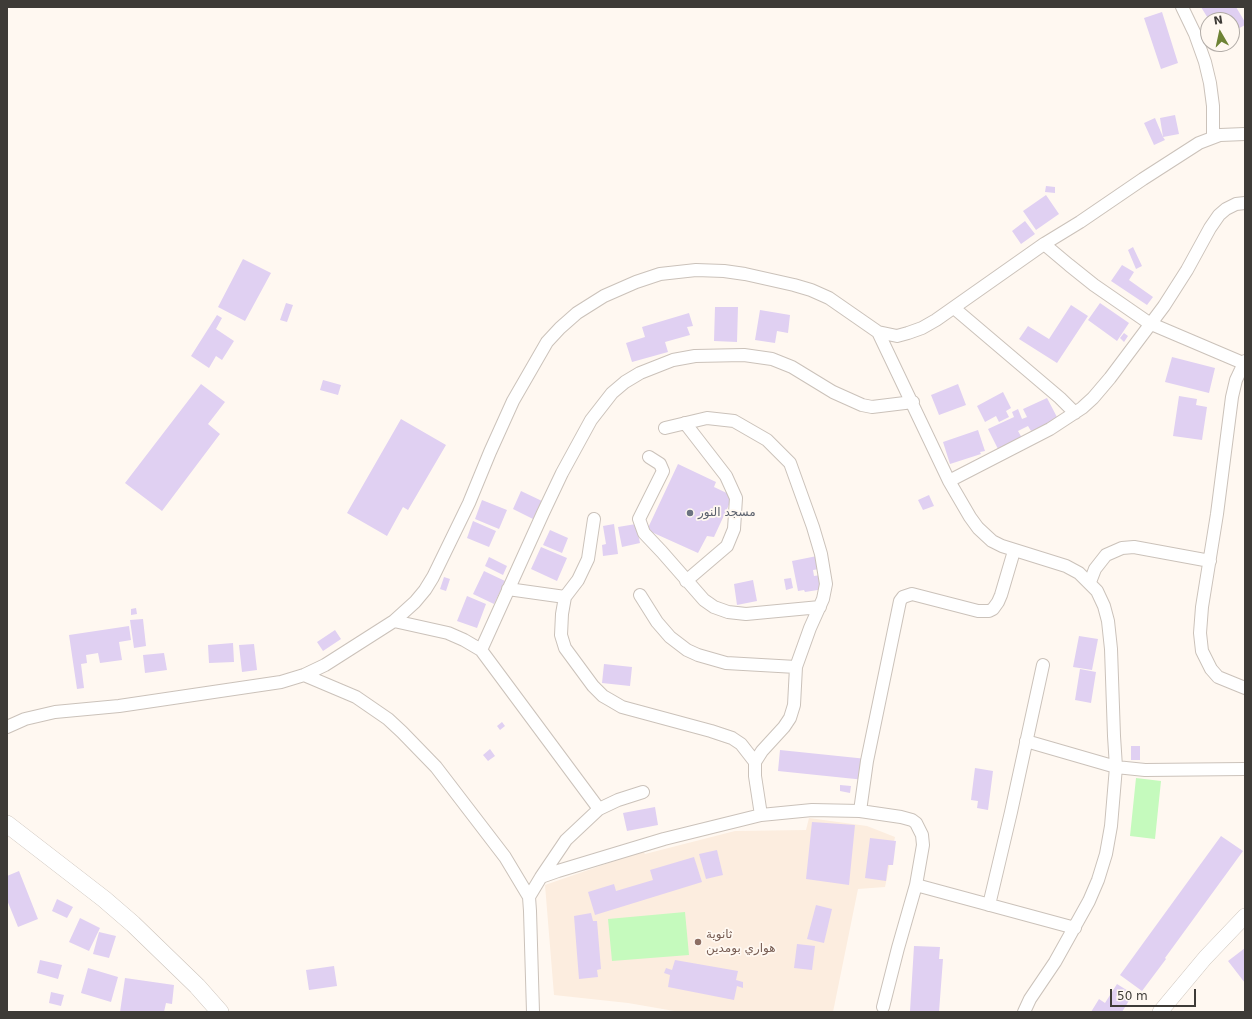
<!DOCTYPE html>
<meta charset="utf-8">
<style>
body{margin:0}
#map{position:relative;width:1252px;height:1019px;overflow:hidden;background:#fff8f1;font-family:"DejaVu Sans",sans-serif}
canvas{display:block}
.frame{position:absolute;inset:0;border:8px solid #3e3b37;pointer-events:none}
.north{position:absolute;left:1200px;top:12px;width:40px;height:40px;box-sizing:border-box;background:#fff8f1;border:1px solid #b2aca7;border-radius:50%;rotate:351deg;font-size:11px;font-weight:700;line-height:16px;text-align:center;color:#3e3b37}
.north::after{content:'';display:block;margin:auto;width:14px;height:18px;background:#6e8335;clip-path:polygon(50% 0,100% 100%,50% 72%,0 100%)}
.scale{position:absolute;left:1110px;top:989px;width:86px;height:18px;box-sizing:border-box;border:2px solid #3e3b37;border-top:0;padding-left:5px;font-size:12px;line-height:14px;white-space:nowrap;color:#3e3b37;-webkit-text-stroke:3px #fff8f1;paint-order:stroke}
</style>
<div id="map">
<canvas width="1252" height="1019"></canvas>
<div class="frame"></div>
<div class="north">N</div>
<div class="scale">50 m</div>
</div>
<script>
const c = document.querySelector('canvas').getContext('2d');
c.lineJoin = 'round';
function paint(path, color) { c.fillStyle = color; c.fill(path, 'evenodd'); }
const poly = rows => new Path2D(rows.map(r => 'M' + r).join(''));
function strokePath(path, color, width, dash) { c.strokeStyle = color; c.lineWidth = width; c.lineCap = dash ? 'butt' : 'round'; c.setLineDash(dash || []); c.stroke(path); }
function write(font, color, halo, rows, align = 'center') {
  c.font = font + ' "DejaVu Sans","Noto Sans Arabic",sans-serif'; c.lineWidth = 3.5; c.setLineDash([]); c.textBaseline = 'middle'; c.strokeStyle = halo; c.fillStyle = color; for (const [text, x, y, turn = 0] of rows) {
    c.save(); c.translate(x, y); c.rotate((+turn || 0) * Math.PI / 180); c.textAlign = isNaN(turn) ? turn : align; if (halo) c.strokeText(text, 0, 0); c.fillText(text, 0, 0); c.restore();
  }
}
const built = poly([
 [809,818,867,826,895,837,885,887,858,889,833,1012,680,1012,628,1003,554,995,545,885,643,851,645,854,735,831,806,830]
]);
const green = poly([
 [1136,778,1161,781,1155,839,1130,836],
 [685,912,689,955,612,961,608,919]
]);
const building = poly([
 [1201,7,1236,7,1245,22,1245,25,1232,32,1232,20,1209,20],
 [1162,12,1178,63,1161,69,1144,18],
 [1175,115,1179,134,1163,137,1165,140,1154,145,1144,123,1155,118,1163,137,1160,118],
 [1046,186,1055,187,1055,193,1045,192],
 [1046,195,1059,214,1036,230,1023,211],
 [1025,221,1035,234,1021,244,1012,231],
 [1133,247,1142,266,1136,269,1128,250],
 [243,259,271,273,245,321,218,307],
 [1122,265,1134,272,1129,280,1153,297,1147,305,1111,281],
 [286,303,293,305,287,322,280,320],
 [1100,303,1129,323,1117,341,1088,320],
 [1071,305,1088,316,1057,363,1019,339,1028,326,1049,339],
 [715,307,738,307,737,342,714,341],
 [760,310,790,315,788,333,777,331,775,343,755,340],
 [689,313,693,326,687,327,690,335,665,342,668,352,632,362,626,343,645,337,642,327],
 [217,315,222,318,216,329,234,341,222,360,216,356,209,368,191,356],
 [1124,333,1128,336,1124,342,1120,338],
 [1172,357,1215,368,1209,393,1165,382],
 [323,380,341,385,338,395,320,390],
 [201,384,225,402,208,424,220,434,162,511,125,483],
 [958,384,966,405,939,415,931,395],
 [1003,392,1011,408,1006,411,1009,417,999,422,996,416,985,422,977,406],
 [1179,396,1197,399,1196,405,1207,407,1202,440,1173,436],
 [1047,398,1058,419,1031,431,1028,426,1018,431,1022,438,998,449,988,429,1014,417,1012,412,1018,409,1022,419,1027,417,1023,409],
 [401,419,446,445,408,510,403,507,387,536,347,513],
 [978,430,985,451,980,452,981,454,950,464,943,442],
 [678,464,716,482,714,487,733,496,714,537,707,536,698,553,647,530],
 [521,491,542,501,533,519,513,509],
 [929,495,934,506,923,510,918,500],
 [482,500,507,510,499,529,475,519],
 [473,521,496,531,489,547,467,538],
 [614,524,618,554,603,556,602,545,606,544,603,526],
 [636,524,640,543,622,547,618,527],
 [550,530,568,538,562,553,543,545],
 [541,547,567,558,557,581,531,569],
 [817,556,819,569,813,570,814,576,821,575,824,589,805,592,804,590,798,591,792,561],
 [489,557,507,566,503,575,485,566],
 [484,571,505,581,494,604,473,594],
 [444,577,450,579,446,591,440,589],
 [791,578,793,588,786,590,784,579],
 [753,580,757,601,737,605,734,584],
 [467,596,486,604,477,628,457,621],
 [136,608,137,614,131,615,131,609],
 [143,619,146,646,134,648,130,620],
 [129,626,131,640,119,642,122,660,100,663,98,653,86,655,87,663,81,664,84,688,77,689,69,635],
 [335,630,341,639,323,651,317,642],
 [1079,636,1098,639,1092,670,1073,667],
 [233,643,234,662,209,663,208,645],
 [254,644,257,670,242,672,239,645],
 [164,653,167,670,145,673,143,655],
 [604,664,632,667,630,686,602,683],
 [1080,669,1096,672,1091,703,1075,700],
 [502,722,505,726,500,730,497,726],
 [1131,746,1140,746,1140,760,1131,760],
 [490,749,495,756,488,761,483,755],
 [780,750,867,759,865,780,778,771],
 [975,768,993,771,988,810,977,808,978,801,971,800],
 [840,785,851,786,850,793,840,791],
 [655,807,658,825,627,831,623,813],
 [812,822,855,825,849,885,806,879],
 [1221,836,1243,851,1165,958,1166,959,1142,991,1120,975],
 [870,838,896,841,893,865,888,865,886,881,865,878],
 [717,850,723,875,706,879,699,854],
 [694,857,702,882,595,915,588,892,614,884,616,891,653,880,650,870],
 [19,871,38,919,18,927,7,900,7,876],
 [57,899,73,907,67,918,52,911],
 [816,905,832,909,824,943,807,939],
 [591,913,593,921,597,921,601,969,597,970,598,977,579,979,574,916],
 [80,918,100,928,89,951,69,942],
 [99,932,116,936,109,958,93,954],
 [797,944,815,946,812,970,794,968],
 [914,946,940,947,939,959,943,959,939,1012,910,1011],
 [1245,948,1245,983,1228,961],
 [40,960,62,965,58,979,37,973],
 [675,960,738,971,736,980,743,982,743,988,737,986,734,1000,668,987,670,975,664,973,666,968,672,970],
 [334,966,337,986,309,990,306,970],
 [88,968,118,977,111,1002,81,993],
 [125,978,174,985,172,1004,166,1003,164,1012,120,1012],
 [1117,984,1133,994,1122,1012,1091,1012,1099,999,1105,1003],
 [51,992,64,995,61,1006,49,1003]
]);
const minor = poly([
 [1182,7,1195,34,1205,62,1210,83,1213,106,1213,137],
 [1044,244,1080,222,1143,179,1199,143,1220,135,1245,134],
 [954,308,1060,398,1075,413],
 [878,332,949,481,970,517,978,528,992,541,1002,546,1066,566,1079,573,1097,591,1104,606,1108,621,1111,649,1114,736,1116,767,1111,826,1106,854,1098,880,1089,901,1055,962,1030,999,1024,1012],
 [1245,361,1236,380,1232,397,1217,514,1202,607,1200,633,1202,651,1211,669,1218,677,1245,688],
 [685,423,726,476,736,498,734,529,727,546,686,581],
 [649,457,660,464,663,471,639,519,644,533,662,552,704,600,714,607,728,612,746,614,820,607],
 [949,481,1050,429,1082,408,1093,398,1110,378,1164,306,1187,270,1210,228,1219,215,1226,209,1236,204,1245,203],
 [594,519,588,559,578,580,565,597,562,614,561,635,565,648,593,686,603,696,610,700,622,707,711,731,732,738,741,744,755,762],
 [1090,582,1095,569,1106,555,1122,548,1134,547,1210,561],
 [508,589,565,597],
 [640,595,657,622,670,637,687,650,698,655,726,663,796,667],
 [394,621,448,633,464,640,481,650,599,809,566,840,541,877],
 [481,650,543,513,562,473,591,420,612,393,625,382,640,373,673,360,695,356,744,355,772,359,792,367,833,392,862,405,872,407,913,402],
 [304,675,356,697,388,719,402,732,436,767,505,857,529,897,530,911,533,1012],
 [7,727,25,719,55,712,119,706,281,682,304,675,325,665,394,621,415,602,425,590,433,577,469,503,490,452,513,401,547,342,560,328,577,313,604,296,636,282,660,274,696,270,724,271,745,274,794,285,811,290,829,298,878,332,897,336,908,333,922,328,936,320,1044,244,1069,265,1094,285,1149,323,1243,363],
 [1026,741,1116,767,1145,770,1245,769],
 [599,809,618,800,643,792],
 [860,811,867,761,900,601,903,597,912,594,978,611,989,611,993,609,998,602,1001,595,1014,551],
 [761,815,812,810,860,811,901,817,912,820,916,823,922,835,923,845,916,885,1075,928],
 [529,897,541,877,558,871,664,839,761,815,755,776,755,762,762,751,784,727,790,718,794,705,796,667,810,628,823,599,826,584,821,554,813,527,790,463,767,440,734,421,707,418,665,428],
 [989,905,1011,812,1043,665],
 [883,1007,898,948,916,885]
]);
const tertiary = poly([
 [1160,1012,1205,958,1245,916]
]);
const secondary = poly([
 [7,824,104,899,133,924,197,986,220,1012]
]);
const markers = [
 [690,513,4,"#6b7280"],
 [698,942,4,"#8d6e63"]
];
const worshipNames = [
 ["مسجد النور",698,513]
];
const educationNames = [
 ["ثانوية",706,935],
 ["هواري بومدين",706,949]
];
paint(built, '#fceddf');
paint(green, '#c5fabd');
paint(building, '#e0d0f2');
strokePath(minor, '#cbc2ba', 14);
strokePath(tertiary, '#cbc2ba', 16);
strokePath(secondary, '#cbc2ba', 18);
strokePath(minor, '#fff', 12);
strokePath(tertiary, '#fff', 15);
strokePath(secondary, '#fff', 17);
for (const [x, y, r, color] of markers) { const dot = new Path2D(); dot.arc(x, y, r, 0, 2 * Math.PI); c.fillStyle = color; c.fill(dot); strokePath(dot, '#fff8f1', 1.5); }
write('12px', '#5b616d', '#fff8f1', worshipNames, 'left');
write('12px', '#785e54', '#fff8f1', educationNames, 'left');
</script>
